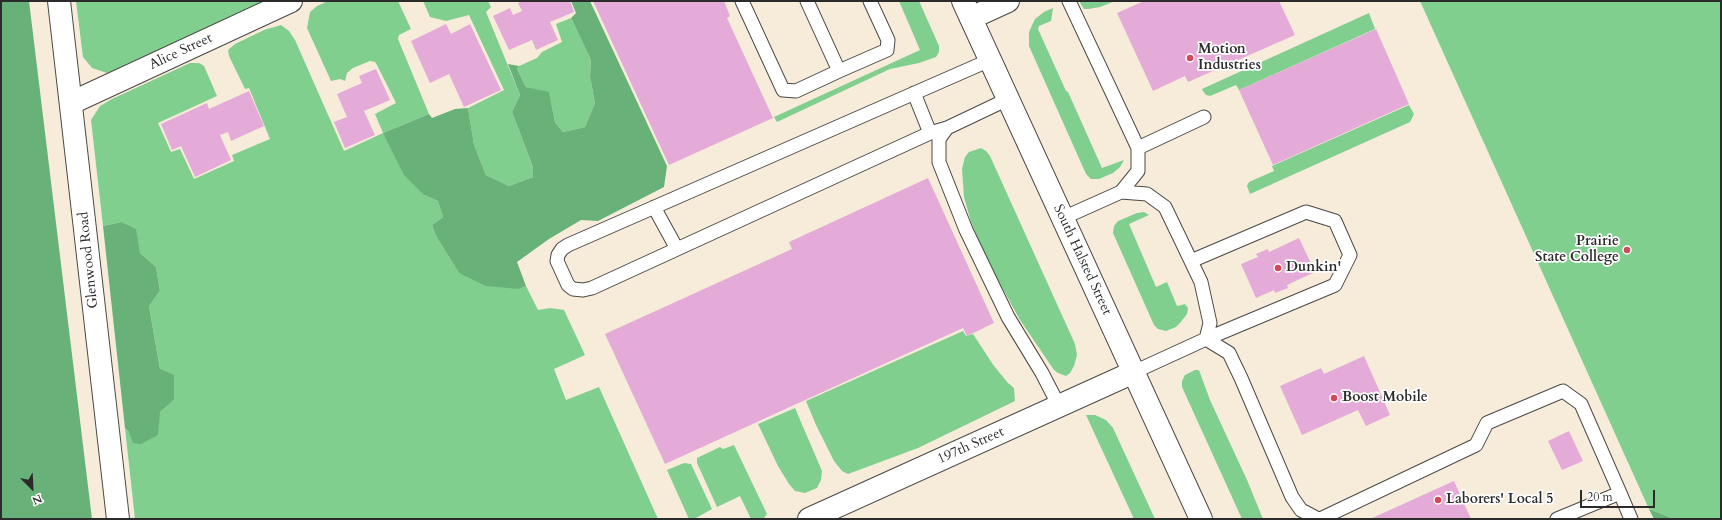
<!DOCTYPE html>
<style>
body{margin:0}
#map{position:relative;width:1722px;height:520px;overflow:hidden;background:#f7ebd9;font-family:Cardo,serif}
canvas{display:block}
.frame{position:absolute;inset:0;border:2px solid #2b2b2b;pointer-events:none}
.north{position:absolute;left:12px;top:468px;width:40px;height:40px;-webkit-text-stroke:3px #fff;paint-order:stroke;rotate:156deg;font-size:11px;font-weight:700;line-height:16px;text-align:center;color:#2b2b2b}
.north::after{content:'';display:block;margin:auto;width:14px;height:18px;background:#2b2b2b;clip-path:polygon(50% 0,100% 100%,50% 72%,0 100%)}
.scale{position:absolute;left:1580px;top:490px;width:75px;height:18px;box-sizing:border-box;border:2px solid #2b2b2b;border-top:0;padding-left:5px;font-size:12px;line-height:14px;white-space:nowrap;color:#2b2b2b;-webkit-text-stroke:3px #fff;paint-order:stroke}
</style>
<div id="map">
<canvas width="1722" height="520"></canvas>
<div class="frame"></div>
<div class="north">N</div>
<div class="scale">20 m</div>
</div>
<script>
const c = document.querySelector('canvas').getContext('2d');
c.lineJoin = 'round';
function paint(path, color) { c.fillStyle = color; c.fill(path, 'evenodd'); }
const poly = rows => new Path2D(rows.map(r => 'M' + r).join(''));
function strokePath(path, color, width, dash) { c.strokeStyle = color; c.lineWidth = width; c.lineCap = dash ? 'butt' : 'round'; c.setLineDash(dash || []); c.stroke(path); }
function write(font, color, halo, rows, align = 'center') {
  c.font = font + ' Cardo,serif'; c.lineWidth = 3.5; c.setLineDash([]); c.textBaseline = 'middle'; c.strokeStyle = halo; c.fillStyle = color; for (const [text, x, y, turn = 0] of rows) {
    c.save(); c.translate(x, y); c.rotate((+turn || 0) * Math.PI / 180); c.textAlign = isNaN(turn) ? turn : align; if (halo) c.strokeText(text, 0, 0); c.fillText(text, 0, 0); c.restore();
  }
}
const green = poly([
 [76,1,275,1,114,72,107,73,92,68,83,57],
 [328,1,398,1,411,29,399,35,398,39,429,114,383,133,424,195,438,201,443,217,432,225,436,236,459,273,519,289,526,286,538,310,550,308,564,310,585,355,554,369,566,400,599,387,658,519,135,519,125,428,129,432,160,412,174,400,160,369,149,306,160,291,156,267,140,253,121,222,103,226,91,120,100,106,112,99,190,63,199,63,204,66,217,96,158,123,171,152,180,149,194,179,234,161,232,155,270,139,249,88,245,89,229,56,228,50,235,44,264,30,281,25,289,31,295,40,344,151,383,133,375,114,396,103,377,65,375,62,370,61,353,68,347,73,345,81,340,79,331,81,307,28,310,12,317,6],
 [423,1,488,1,491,7,486,12,520,95,512,112,533,167,533,177,509,186,486,175,474,145,468,108,504,90,469,15,446,21,430,17],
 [899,1,919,1,939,46,939,52,936,57,919,63,890,69,777,122,774,117,920,50],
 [1079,1,1115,1,1100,7,1088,9,1084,9],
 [1420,1,1721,1,1721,519,1669,519,1669,517,1649,509],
 [1053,8,1051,21,1039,26,1038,29,1066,91,1068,92,1102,168,1124,160,1120,167,1113,173,1099,179,1091,179,1086,174,1029,46,1029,32,1035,19,1044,12],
 [1369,13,1375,29,1239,90,1236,85,1210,96,1206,95,1203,91,1202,89],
 [571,18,591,60,590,77,595,103,585,127,563,132,555,122,549,93,526,87,517,69,519,66,537,58,542,52,562,42,556,24],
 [1409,105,1414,114,1410,122,1250,194,1247,186,1249,182,1274,171,1272,166],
 [981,148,986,151,990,156,1075,344,1077,355,1074,366,1070,373,1066,376,1058,373,1054,370,1020,320,987,260,971,222,964,197,962,169,965,157,969,152],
 [1144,212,1149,215,1129,224,1156,287,1167,282,1177,306,1185,304,1188,308,1187,314,1180,323,1176,327,1166,331,1158,329,1154,325,1113,233,1114,226,1118,221,1137,213],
 [963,331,966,336,973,334,994,366,1008,383,1014,388,1015,401,918,448,848,474,842,471,834,461,816,425,806,401],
 [1195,370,1199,370,1210,400,1247,480,1263,519,1242,519,1182,387,1182,381,1185,375],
 [795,408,822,471,821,480,817,488,805,493,795,491,789,484,778,466,758,424],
 [1086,415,1095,415,1106,420,1113,428,1155,519,1134,519],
 [734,445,767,514,764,518,751,519,740,496,717,507,697,463,697,458,720,447,723,449],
 [684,463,691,464,712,509,694,519,689,519,667,470]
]);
const forest = poly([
 [1,1,29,1,92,519,1,519],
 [571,1,590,1,667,166,664,187,598,221,581,220,549,239,517,262,526,286,519,289,486,286,459,273,436,236,432,225,443,217,438,201,424,195,404,175,383,133,429,114,432,118,455,109,468,108,474,145,486,175,509,186,533,177,533,167,512,112,520,95,508,64,519,66,517,69,526,87,549,92,555,122,563,132,585,127,595,103,590,77,591,60,571,18,576,13],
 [121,222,136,229,140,253,156,267,160,291,149,306,160,369,174,375,174,400,160,412,158,435,141,444,133,443,129,432,125,428,103,226],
 [1649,509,1669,517,1669,519,1654,519]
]);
const building = poly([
 [523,1,570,1,574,12,550,22,558,40,536,50,532,40,509,50,493,16,510,8,513,15,522,11,518,3],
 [593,1,724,1,730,16,727,18,773,118,669,165],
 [1144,1,1279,1,1295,35,1188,82,1185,76,1153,91,1117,13],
 [446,24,451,34,470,24,501,90,464,107,449,74,430,83,411,41],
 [1376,29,1409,104,1273,165,1239,90],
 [376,69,390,100,364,111,375,135,345,148,334,122,347,117,337,94,362,83,359,76],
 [249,91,264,126,231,141,228,132,220,135,231,160,195,177,181,146,172,150,161,124,207,103,209,109],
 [928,178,994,323,967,336,963,328,665,464,605,334,792,249,789,242],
 [1299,238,1315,272,1287,285,1288,288,1275,293,1274,290,1256,298,1241,264,1258,257,1256,254,1268,249,1269,252],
 [1364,356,1390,415,1366,426,1358,410,1302,435,1280,386,1321,368,1324,374],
 [1569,431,1583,461,1562,470,1548,441],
 [1454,481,1471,519,1370,519]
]);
const lane = poly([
 [742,1,783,90,796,91,839,71],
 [807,1,839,71,887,50,888,40,870,1],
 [1069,1,1138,148],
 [914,93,930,133],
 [1008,99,947,128,939,139,939,162,966,230,1008,317,1042,373,1059,406],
 [1121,192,1147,194,1165,207,1201,282,1210,323,1206,339,1134,372],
 [654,207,677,249,930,133,947,128],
 [1063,218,1121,192,1138,171,1138,148,1204,117],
 [677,249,592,288,583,290,573,289,568,285,557,261,558,255,562,249,568,245,990,60],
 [1191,261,1306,212,1335,221,1350,255,1335,285,1206,339],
 [1206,339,1229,353,1241,378,1292,497,1301,510,1318,519],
 [1320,519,1476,445,1487,423,1563,391,1581,404,1620,493],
 [1557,519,1620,493,1631,519]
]);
const street = poly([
 [971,18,1008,1],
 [71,103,291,1],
 [809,519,1134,372]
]);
const secondary = poly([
 [59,1,118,519]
]);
const primary = poly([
 [963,1,1201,519]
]);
const markers = [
 [1190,58,4,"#d1495b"],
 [1627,250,4,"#d1495b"],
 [1278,268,4,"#d1495b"],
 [1334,398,4,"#d1495b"],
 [1438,500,4,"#d1495b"]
];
const poiNames = [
 ["Motion",1198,50],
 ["Industries",1198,66],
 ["Prairie",1619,242,"right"],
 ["State College",1619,258,"right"],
 ["Dunkin'",1286,268],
 ["Boost Mobile",1342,398],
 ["Laborers' Local 5",1446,500]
];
const streetNames = [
 ["Alice Street",181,52,-25],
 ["Glenwood Road",89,260,-96],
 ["South Halsted Street",1082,260,65],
 ["197th Street",971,446,-24]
];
paint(green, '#80cf8f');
paint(forest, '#68b27a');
paint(building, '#e4abd9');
strokePath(lane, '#4a4845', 15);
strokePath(street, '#4a4845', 24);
strokePath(secondary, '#4a4845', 24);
strokePath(primary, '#4a4845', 24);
strokePath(lane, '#fff', 13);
strokePath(street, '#fff', 22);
strokePath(secondary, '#fff', 22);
strokePath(primary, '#fff', 22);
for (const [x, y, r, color] of markers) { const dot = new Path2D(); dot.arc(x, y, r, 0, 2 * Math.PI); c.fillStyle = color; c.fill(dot); strokePath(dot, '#fff', 1.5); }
write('bold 14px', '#2b2b2b', '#fff', poiNames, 'left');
write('14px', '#2b2b2b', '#fff', streetNames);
</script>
